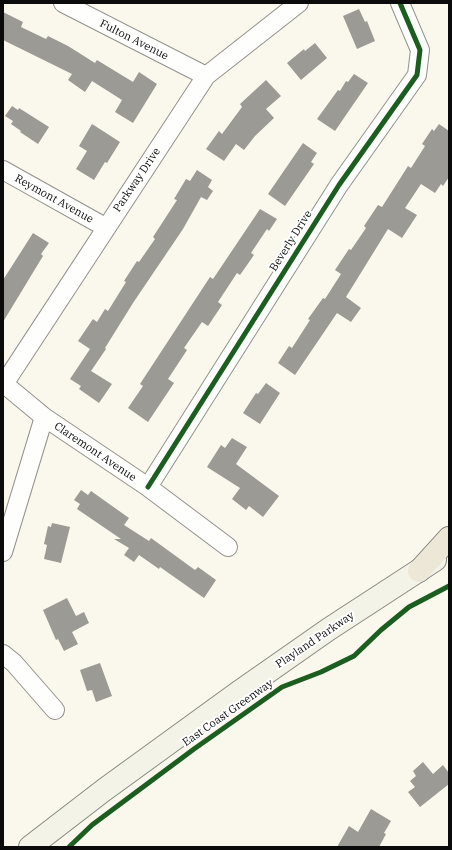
<!DOCTYPE html>
<style>
body{margin:0}
#map{position:relative;width:452px;height:850px;overflow:hidden;background:#faf7ed;font-family:"IBM Plex Serif",serif}
canvas{display:block}
.frame{position:absolute;inset:0;border:4px solid #0b0b0b;pointer-events:none}
</style>
<div id="map">
<canvas width="452" height="850"></canvas>
<div class="frame"></div>
</div>
<script>
const c = document.querySelector('canvas').getContext('2d');
c.lineJoin = 'round';
function paint(path, color) { c.fillStyle = color; c.fill(path, 'evenodd'); }
const poly = rows => new Path2D(rows.map(r => 'M' + r).join(''));
function strokePath(path, color, width, dash) { c.strokeStyle = color; c.lineWidth = width; c.lineCap = dash ? 'butt' : 'round'; c.setLineDash(dash || []); c.stroke(path); }
function write(font, color, halo, rows, align = 'center') {
  c.font = font + ' "IBM Plex Serif",serif'; c.lineWidth = 4; c.setLineDash([]); c.textBaseline = 'middle'; c.strokeStyle = halo; c.fillStyle = color; for (const [text, x, y, turn = 0] of rows) {
    c.save(); c.translate(x, y); c.rotate((+turn || 0) * Math.PI / 180); c.textAlign = isNaN(turn) ? turn : align; if (halo) c.strokeText(text, 0, 0); c.fillText(text, 0, 0); c.restore();
  }
}
const building = poly([
 [359,9,365,22,367,21,375,41,357,49,343,16],
 [3,12,23,22,21,27,46,39,48,36,68,46,95,63,97,60,133,82,139,72,157,84,133,123,115,112,122,100,92,81,85,92,68,80,72,74,3,40],
 [315,43,327,58,301,80,287,63,304,49,305,51],
 [354,74,368,83,335,131,317,119,338,90,340,91,346,81,348,82],
 [266,80,281,96,266,109,274,118,255,136,244,150,236,144,224,161,206,149,219,131,222,134,242,107,240,104],
 [12,106,18,110,19,108,49,127,38,144,20,132,21,131,11,124,13,121,5,116],
 [92,124,120,142,107,163,105,162,94,180,76,169,87,151,79,146],
 [439,124,449,131,449,177,443,186,441,184,435,193,421,184,405,208,417,215,402,238,388,229,346,297,361,308,351,322,337,313,295,375,278,363,289,346,292,348,310,320,308,319,323,298,325,299,341,274,335,270,349,249,351,250,366,228,364,226,378,205,382,207,408,166,411,168,425,146,422,144,432,129,434,131],
 [303,143,317,153,311,162,314,164,285,206,268,194],
 [197,170,212,180,208,187,213,191,207,200,201,197,183,229,133,303,105,348,106,349,91,371,112,384,99,403,79,389,81,386,70,379,90,349,78,341,93,319,97,322,105,309,108,311,126,282,124,281,137,261,139,262,155,239,153,237,177,200,174,199,186,179,190,181],
 [260,209,277,219,269,231,267,229,251,253,254,255,240,275,237,273,218,302,222,305,208,326,202,322,184,348,187,350,168,379,174,383,148,422,128,408,143,386,140,384,210,277,213,279],
 [33,233,49,243,41,254,43,256,3,322,3,280],
 [266,383,280,393,260,424,243,413,256,393,258,394],
 [232,438,247,447,236,464,279,496,263,517,249,506,246,510,232,499,240,488,207,467,221,445,225,448],
 [81,490,88,495,91,491,129,518,124,525,149,541,151,538,195,570,198,567,216,580,204,598,160,567,159,569,139,555,134,562,124,555,129,548,114,539,121,539,77,509,80,504,74,500],
 [52,523,70,527,61,563,44,559,47,545,44,544,48,526,51,527],
 [67,598,76,616,84,612,89,623,72,632,78,644,64,651,58,639,56,640,43,610],
 [100,663,112,696,96,702,92,690,87,691,80,670],
 [423,762,433,774,443,765,449,773,449,784,420,807,408,792,415,787,410,781,416,776,413,771],
 [371,809,391,821,384,833,386,834,379,847,337,847,349,826,358,832]
]);
const street = poly([
 [63,3,206,76],
 [3,170,105,227],
 [3,383,44,417,148,487,228,547],
 [4,384,206,76,299,3],
 [148,487,339,185,417,75,420,50,400,3],
 [3,552,44,417],
 [3,654,14,663,55,710]
]);
const secondary = poly([
 [30,847,104,790,239,692,329,629,435,560]
]);
const primary = poly([
 [419,571,449,538]
]);
const cycleway = poly([
 [148,487,339,185,417,75,420,50,400,3],
 [69,847,92,825,194,749,282,687,321,672,354,656,381,630,409,607,449,586]
]);
const streetNames = [
 ["Fulton Avenue",134,40,27],
 ["Parkway Drive",137,180,-56],
 ["Reymont Avenue",54,199,29],
 ["Beverly Drive",291,241,-58],
 ["Claremont Avenue",95,452,34],
 ["Playland Parkway",315,640,-34],
 ["East Coast Greenway",228,713,-35]
];
paint(building, '#9c9a94');
strokePath(street, '#93918d', 20);
strokePath(secondary, '#898883', 24);
strokePath(primary, '#807f7a', 24);
strokePath(street, '#fefefc', 18);
strokePath(secondary, '#f4f3e7', 22);
strokePath(primary, '#ece7d7', 22);
strokePath(cycleway, '#1b5e20', 5);
write('11px', '#0b0b0b', '#fff', streetNames);
</script>
